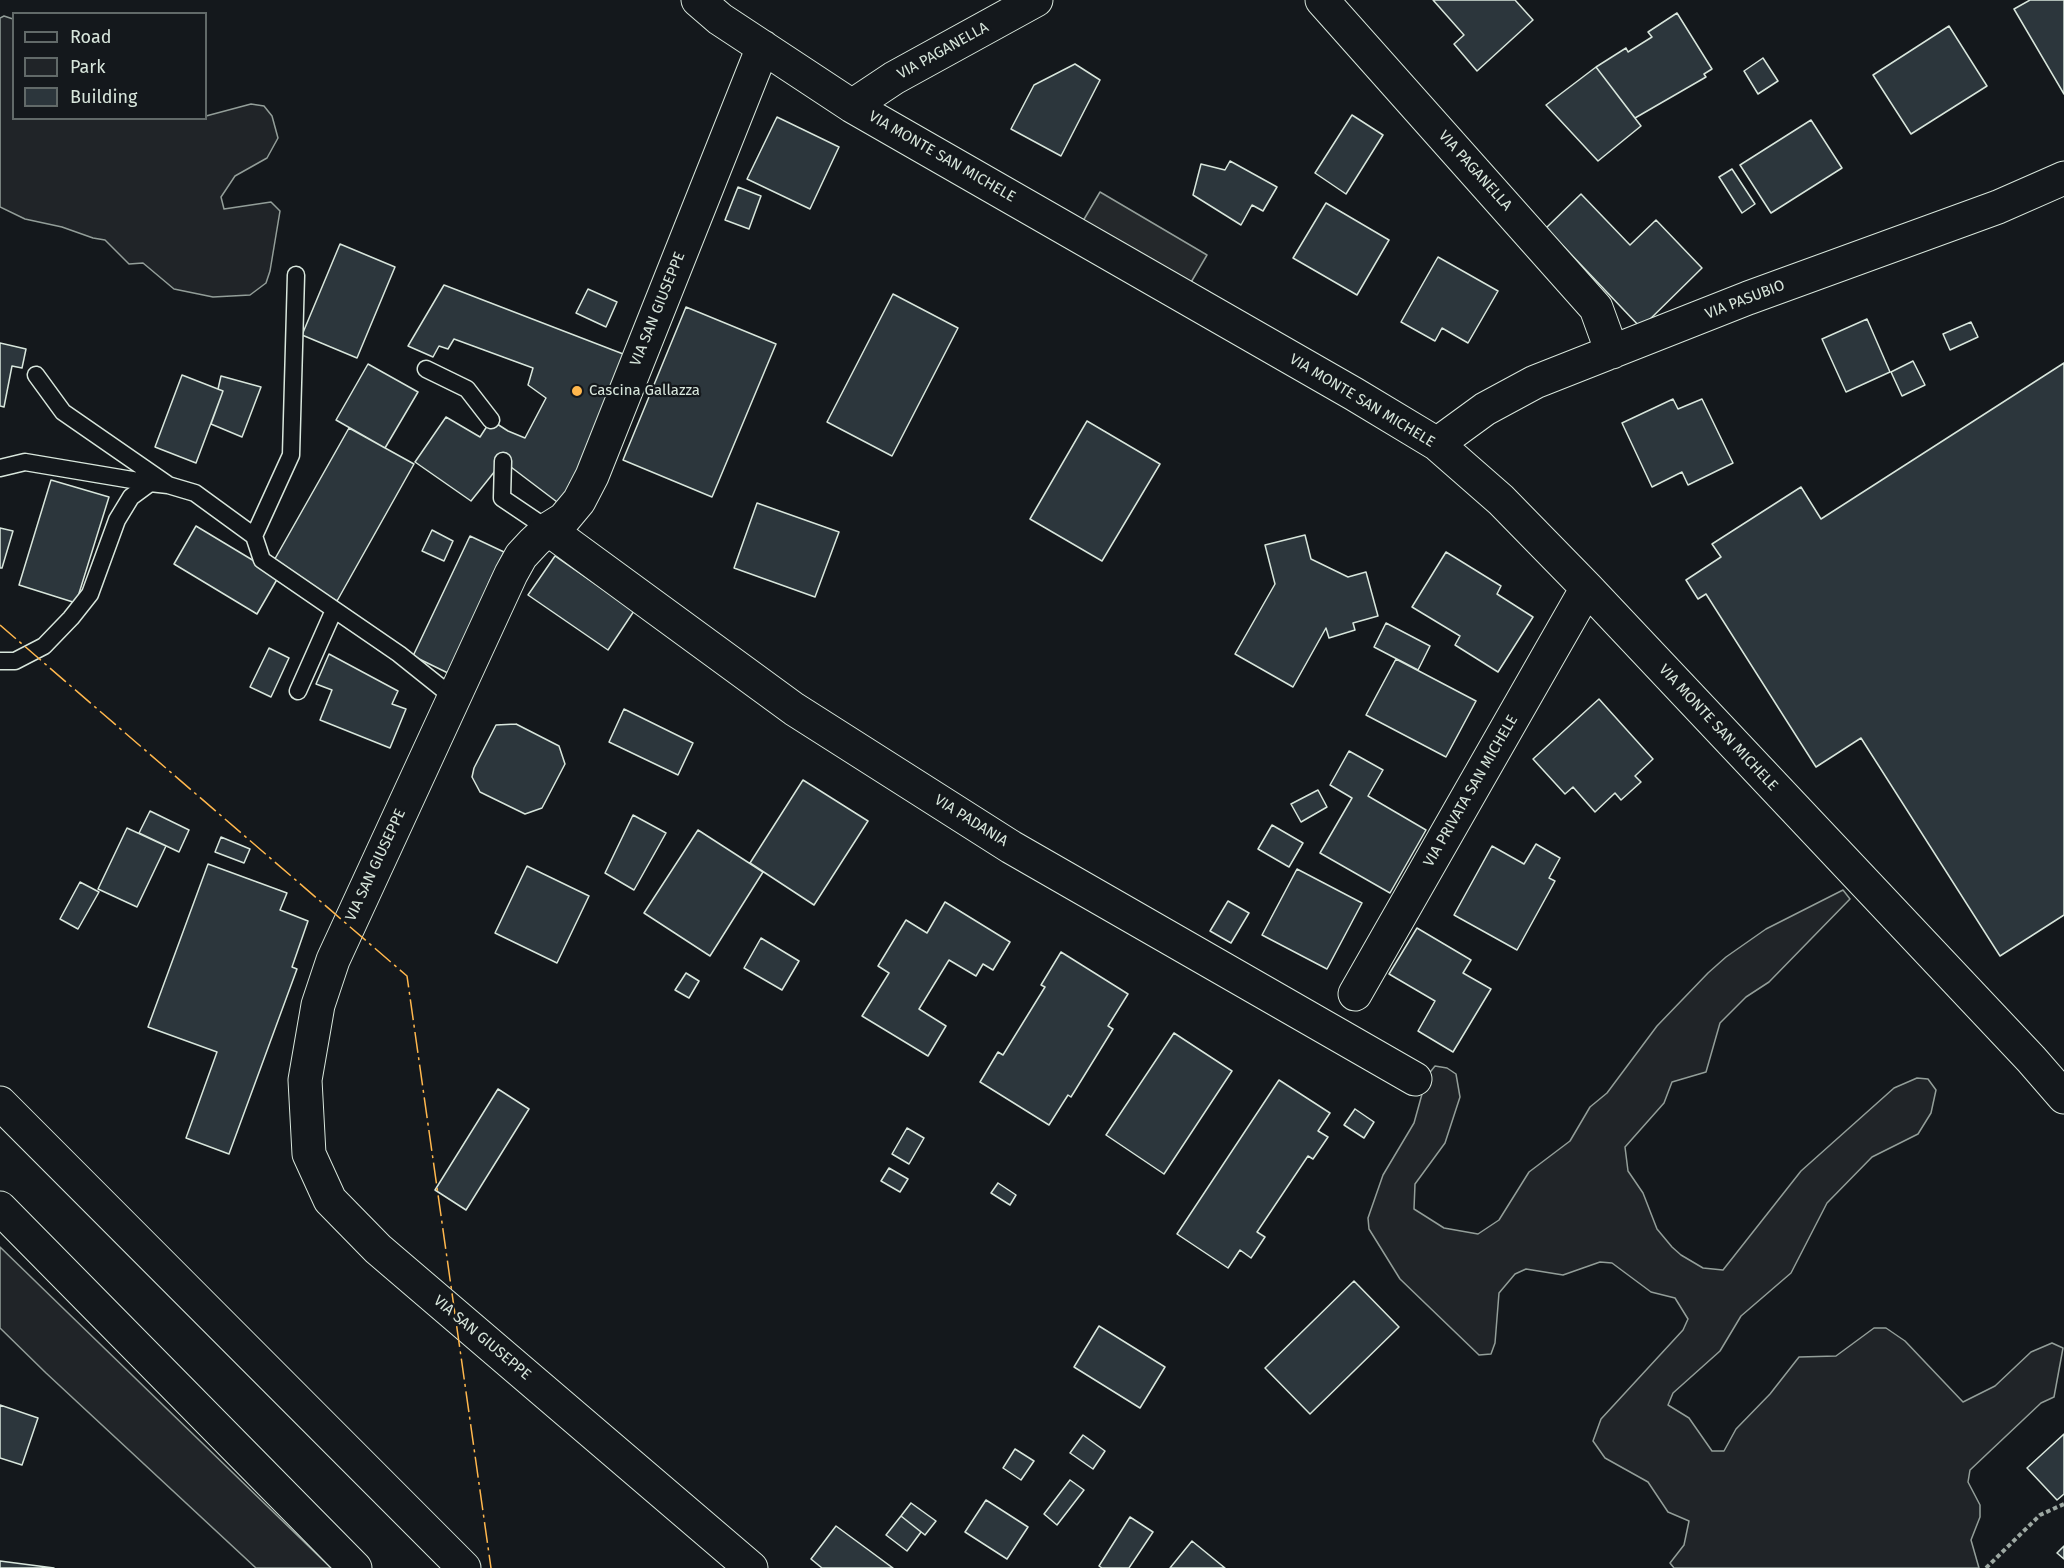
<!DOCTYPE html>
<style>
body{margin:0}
#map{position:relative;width:2064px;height:1568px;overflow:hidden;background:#14181c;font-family:"Fira Sans",sans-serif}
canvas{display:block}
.legend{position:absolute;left:12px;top:12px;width:195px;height:108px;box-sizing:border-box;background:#14181c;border:2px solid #626a69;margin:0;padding:8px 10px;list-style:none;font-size:18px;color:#d8e6dc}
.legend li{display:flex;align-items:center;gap:12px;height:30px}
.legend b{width:30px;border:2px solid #626a69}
</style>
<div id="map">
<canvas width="2064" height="1568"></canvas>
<ul class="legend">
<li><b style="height:8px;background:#14181c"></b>Road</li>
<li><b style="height:16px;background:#202428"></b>Park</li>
<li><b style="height:16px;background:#2c363c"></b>Building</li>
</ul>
</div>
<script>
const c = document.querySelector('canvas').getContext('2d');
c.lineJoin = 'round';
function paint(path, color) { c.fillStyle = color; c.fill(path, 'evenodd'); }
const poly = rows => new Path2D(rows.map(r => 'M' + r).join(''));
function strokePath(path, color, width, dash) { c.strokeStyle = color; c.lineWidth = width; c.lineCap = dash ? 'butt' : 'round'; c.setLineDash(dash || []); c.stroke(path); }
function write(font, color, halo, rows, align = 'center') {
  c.font = font + ' "Fira Sans",sans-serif'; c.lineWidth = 4.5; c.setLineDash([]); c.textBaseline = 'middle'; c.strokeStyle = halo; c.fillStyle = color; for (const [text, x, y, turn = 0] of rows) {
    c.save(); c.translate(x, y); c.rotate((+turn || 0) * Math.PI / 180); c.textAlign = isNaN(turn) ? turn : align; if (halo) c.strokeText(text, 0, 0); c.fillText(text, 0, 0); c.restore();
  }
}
const green = poly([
 [4,16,13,19,14,118,206,118,206,116,251,104,264,106,272,116,278,138,267,158,235,176,221,197,224,209,271,202,280,211,270,271,266,283,250,295,213,297,174,289,143,263,129,264,105,240,93,238,62,227,25,219,0,207,0,18,4,16],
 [1843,890,1850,899,1769,982,1746,997,1720,1023,1706,1072,1672,1082,1664,1103,1625,1147,1628,1171,1643,1193,1657,1229,1672,1247,1681,1255,1703,1268,1723,1270,1801,1171,1894,1088,1917,1078,1928,1079,1936,1090,1931,1113,1918,1134,1872,1157,1827,1203,1791,1273,1741,1316,1720,1351,1673,1393,1668,1405,1689,1418,1712,1451,1724,1451,1736,1429,1770,1394,1799,1357,1836,1356,1874,1328,1886,1328,1905,1341,1963,1402,1995,1386,2031,1352,2052,1343,2063,1348,2054,1397,2041,1403,1970,1470,1968,1482,1980,1505,1980,1517,1971,1540,1979,1568,1674,1568,1670,1563,1684,1545,1689,1521,1668,1512,1648,1482,1605,1458,1593,1441,1601,1419,1683,1330,1688,1319,1675,1298,1651,1292,1612,1263,1600,1262,1563,1275,1526,1269,1515,1274,1499,1293,1495,1343,1491,1354,1479,1355,1400,1279,1369,1229,1368,1218,1383,1175,1414,1123,1427,1076,1435,1066,1447,1068,1456,1074,1460,1097,1445,1143,1415,1184,1414,1209,1444,1228,1478,1234,1499,1220,1529,1172,1570,1141,1590,1107,1607,1093,1657,1026,1708,973,1726,957,1766,929,1843,890],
 [0,1247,331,1568,256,1568,46,1373,0,1328,0,1247]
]);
const parking = poly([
 [1100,192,1207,255,1190,284,1083,221,1100,192]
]);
const building = poly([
 [1433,0,1515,0,1533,20,1477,71,1454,44,1464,35,1433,0],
 [2030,0,2064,0,2064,94,2014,9,2030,0],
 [1677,13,1712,69,1704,74,1706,77,1635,118,1596,67,1626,48,1628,52,1652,37,1648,32,1677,13],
 [1949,26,1987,86,1911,134,1873,75,1949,26],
 [1763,58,1778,81,1758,94,1744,71,1763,58],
 [1075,64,1100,80,1061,156,1011,129,1034,85,1075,64],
 [1596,67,1641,126,1598,161,1546,105,1596,67],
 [1352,115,1383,135,1346,194,1315,173,1352,115],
 [777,117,839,147,810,209,747,179,777,117],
 [1811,120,1842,168,1771,213,1740,165,1811,120],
 [1230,161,1277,187,1263,211,1252,205,1241,225,1193,195,1201,164,1225,170,1230,161],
 [1732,169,1755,204,1742,213,1719,177,1732,169],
 [738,187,761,196,749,229,725,220,738,187],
 [1581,194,1630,245,1656,220,1702,268,1641,328,1546,228,1581,194],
 [1326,203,1389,240,1357,295,1293,258,1326,203],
 [340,244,395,267,357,358,302,335,340,244],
 [1438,257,1498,291,1468,343,1442,328,1435,341,1401,322,1438,257],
 [444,285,631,357,565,508,503,461,471,501,415,462,446,417,480,437,491,420,508,431,525,438,546,398,528,385,533,368,454,339,448,349,439,346,433,357,408,346,444,285],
 [588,289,617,302,606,327,576,313,588,289],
 [893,294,958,328,892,456,827,422,893,294],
 [686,307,776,344,712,497,623,460,686,307],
 [1867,319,1890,372,1846,392,1822,339,1867,319],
 [1971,322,1978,337,1950,350,1943,334,1971,322],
 [0,343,26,349,22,368,12,366,4,407,0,406,0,343],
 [1913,361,1925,385,1902,396,1891,372,1913,361],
 [2064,363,2064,915,2000,956,1861,738,1816,767,1706,594,1698,599,1686,580,1721,557,1712,544,1801,487,1821,519,2064,363],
 [368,364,418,392,385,448,336,420,368,364],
 [182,375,223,391,196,463,155,447,182,375],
 [221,376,261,387,242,437,211,424,223,391,218,389,221,376],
 [1673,399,1678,409,1702,399,1733,463,1688,485,1682,472,1652,487,1622,423,1673,399],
 [1087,421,1160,464,1102,561,1030,519,1087,421],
 [349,428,414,464,337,601,272,564,349,428],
 [51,480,109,497,76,603,19,585,51,480],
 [757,503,839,532,815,597,734,568,757,503],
 [196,526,279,576,257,614,174,564,196,526],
 [0,528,13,531,2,568,0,568,0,528],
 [432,530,453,541,444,561,422,551,432,530],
 [1305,535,1311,559,1348,577,1366,572,1378,616,1353,623,1355,630,1329,638,1326,628,1293,687,1235,654,1275,584,1265,545,1305,535],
 [470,536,504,552,490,580,452,675,413,656,470,536],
 [1446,552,1501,586,1497,594,1533,617,1498,672,1455,645,1460,636,1412,607,1446,552],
 [555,556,634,611,608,650,528,595,555,556],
 [1386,623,1430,646,1418,670,1374,647,1386,623],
 [269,648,289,658,271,697,250,687,269,648],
 [329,654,398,691,392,704,406,709,390,748,320,720,332,690,316,684,329,654],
 [1396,659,1476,701,1446,757,1366,715,1396,659],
 [1599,699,1653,759,1635,776,1641,782,1621,800,1615,793,1595,812,1573,787,1565,794,1533,759,1599,699],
 [624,709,693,743,678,775,609,742,624,709],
 [516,724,559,746,565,764,542,808,525,814,480,792,472,777,474,768,496,725,516,724],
 [1349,751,1383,770,1368,796,1426,830,1390,893,1320,853,1352,798,1330,785,1349,751],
 [803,780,868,821,814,905,750,863,803,780],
 [1318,790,1327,807,1301,822,1291,804,1318,790],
 [150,811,189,830,179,852,139,833,150,811],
 [633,815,666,833,634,890,605,873,633,815],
 [1272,825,1303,843,1289,867,1258,849,1272,825],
 [127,828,166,846,137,907,98,889,127,828],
 [698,830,763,872,710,956,644,913,698,830],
 [221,837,250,849,244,863,215,852,221,837],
 [1536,844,1560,858,1549,878,1555,881,1517,950,1454,915,1492,846,1524,864,1536,844],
 [208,864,287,893,280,910,308,921,292,967,297,969,229,1154,186,1138,217,1052,148,1027,208,864],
 [527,866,589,896,557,963,495,933,527,866],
 [1297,869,1362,903,1327,969,1262,935,1297,869],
 [80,882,99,892,78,929,60,919,80,882],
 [1228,901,1249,913,1231,943,1210,931,1228,901],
 [945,902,1010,942,993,970,983,964,976,976,949,960,919,1009,946,1026,928,1056,862,1016,889,973,878,966,906,920,927,933,945,902],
 [1417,928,1471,960,1463,973,1491,989,1453,1052,1418,1031,1435,1001,1389,974,1417,928],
 [761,938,799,961,782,990,744,968,761,938],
 [1061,952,1128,994,1108,1026,1113,1029,1071,1097,1068,1095,1049,1125,980,1082,998,1052,1003,1055,1045,987,1041,985,1061,952],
 [686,973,699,981,689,998,675,990,686,973],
 [1174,1033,1232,1071,1164,1174,1106,1135,1174,1033],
 [1279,1080,1330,1113,1318,1131,1328,1137,1313,1159,1308,1156,1257,1232,1265,1237,1251,1258,1240,1250,1228,1268,1177,1234,1279,1080],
 [498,1089,529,1109,466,1210,435,1190,498,1089],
 [1355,1109,1374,1122,1364,1138,1344,1125,1355,1109],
 [907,1128,924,1138,909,1164,892,1154,907,1128],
 [889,1168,908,1179,900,1192,881,1181,889,1168],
 [998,1183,1016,1195,1010,1205,991,1193,998,1183],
 [1354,1281,1399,1327,1310,1414,1265,1368,1354,1281],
 [1099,1326,1165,1367,1140,1408,1074,1367,1099,1326],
 [0,1405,38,1418,22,1465,0,1458,0,1405],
 [2064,1434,2064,1494,2057,1500,2027,1468,2064,1434],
 [1083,1435,1105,1451,1093,1469,1070,1453,1083,1435],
 [1015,1449,1034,1461,1021,1480,1003,1468,1015,1449],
 [1070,1480,1084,1490,1057,1525,1044,1514,1070,1480],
 [986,1500,1028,1527,1007,1559,965,1532,986,1500],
 [911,1503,936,1521,925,1535,901,1516,911,1503],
 [901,1516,921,1532,907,1551,886,1535,901,1516],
 [1130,1517,1153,1532,1129,1568,1102,1568,1099,1566,1130,1517],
 [836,1526,893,1568,822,1568,811,1559,836,1526],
 [1192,1541,1225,1568,1170,1568,1192,1541],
 [2064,1546,2064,1559,2057,1553,2064,1546],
 [0,1561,54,1568,0,1568,0,1561]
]);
const path = poly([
 [1986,1568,2040,1515,2064,1504]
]);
const service = poly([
 [426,369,467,389,491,420],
 [36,375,63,412,167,484],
 [503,461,502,498,548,529],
 [0,468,25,462,150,483],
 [254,536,262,560,399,654,454,698],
 [0,661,15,661,44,646,71,618,90,594,117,520,131,497,150,483,168,485,195,493,254,536,291,455,296,275],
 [298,691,334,610]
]);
const minor = poly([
 [698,0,720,19,852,106,1354,394,1437,444,1501,500,1587,588,2031,1059,2064,1097],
 [1322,0,1596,308,1612,352],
 [852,106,894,78,1036,0],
 [1437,444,1485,409,1535,382,1748,298,1998,207,2064,178],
 [548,529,794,709,1011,847,1415,1079],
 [1355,994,1587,588],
 [751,1568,378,1249,330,1200,309,1154,305,1080,318,1005,333,960,511,574,521,556,534,542,548,529,564,519,579,501,592,476,763,47]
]);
const trunk = poly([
 [0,1103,464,1568],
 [0,1208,355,1568]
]);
const power = poly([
 [0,625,407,976,491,1568]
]);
const markers = [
 [577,391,6,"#ffb74d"]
];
const streetNames = [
 ["VIA PAGANELLA",943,51,-29],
 ["VIA MONTE SAN MICHELE",942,157,30],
 ["VIA PAGANELLA",1475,171,48],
 ["VIA PASUBIO",1745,300,-21],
 ["VIA SAN GIUSEPPE",658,309,-68],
 ["VIA MONTE SAN MICHELE",1362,401,31],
 ["VIA MONTE SAN MICHELE",1718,728,47],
 ["VIA PRIVATA SAN MICHELE",1471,791,-60],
 ["VIA PADANIA",971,821,32],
 ["VIA SAN GIUSEPPE",376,865,-65],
 ["VIA SAN GIUSEPPE",482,1338,40]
];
const poiNames = [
 ["Cascina Gallazza",589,391]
];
paint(green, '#202428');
strokePath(green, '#939e99', 1.5);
paint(parking, '#24282b');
strokePath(parking, '#939e99', 1.5);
paint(building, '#2c363c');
strokePath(building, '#d8e6dc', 1.5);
strokePath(service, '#d8e6dc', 19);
strokePath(minor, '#d8e6dc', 35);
strokePath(trunk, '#d8e6dc', 35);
strokePath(path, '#9da8a2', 4, [4.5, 3]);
strokePath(service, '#14181c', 16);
strokePath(minor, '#14181c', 33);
strokePath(trunk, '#14181c', 33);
strokePath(power, '#ffb74d', 1.5, [21, 4.5, 3, 4.5]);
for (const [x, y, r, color] of markers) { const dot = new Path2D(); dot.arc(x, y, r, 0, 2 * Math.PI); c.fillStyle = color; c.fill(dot); strokePath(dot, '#14181c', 2); }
write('15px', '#d8e6dc', '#14181c', streetNames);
write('15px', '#d8e6dc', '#14181c', poiNames, 'left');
</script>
